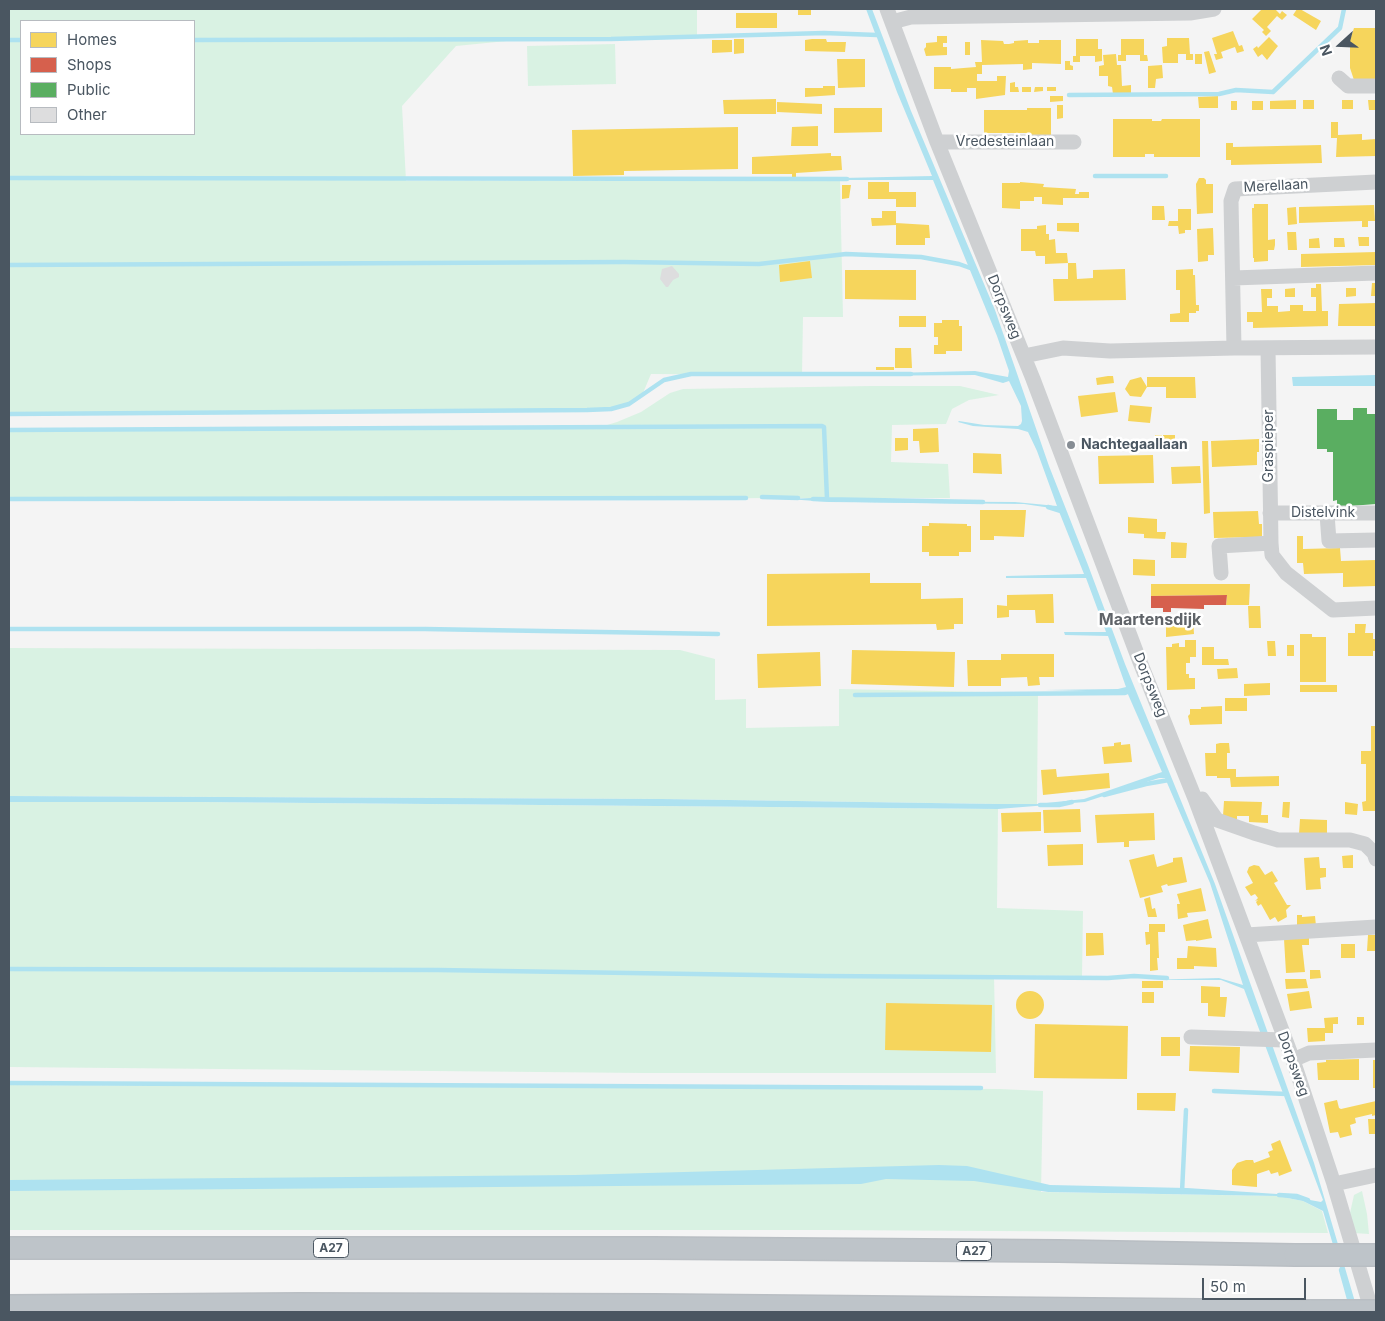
<!DOCTYPE html>
<style>
body{margin:0}
#map{position:relative;width:1385px;height:1321px;overflow:hidden;background:#f4f4f4;font-family:Inter,sans-serif}
canvas{display:block}
.frame{position:absolute;inset:0;border:10px solid #4a5661;pointer-events:none}
.legend{position:absolute;left:20px;top:20px;width:175px;height:115px;box-sizing:border-box;background:#fff;border:1px solid #b7bbc0;margin:0;padding:6px 9px;list-style:none;font-size:15px;color:#4a5661}
.legend li{display:flex;align-items:center;gap:10px;height:25px}
.legend b{width:25px;border:1px solid #b7bbc0}
.north{position:absolute;left:1315px;top:20px;width:50px;height:50px;-webkit-text-stroke:4px #fff;paint-order:stroke;rotate:250deg;font-size:14px;font-weight:700;line-height:20px;text-align:center;color:#4a5661}
.north::after{content:'';display:block;margin:auto;width:18px;height:22px;background:#4a5661;clip-path:polygon(50% 0,100% 100%,50% 72%,0 100%)}
.scale{position:absolute;left:1202px;top:1278px;width:104px;height:22px;box-sizing:border-box;border:2px solid #4a5661;border-top:0;padding-left:6px;font-size:15px;line-height:18px;white-space:nowrap;color:#4a5661;-webkit-text-stroke:4px #fff;paint-order:stroke}
</style>
<div id="map">
<canvas width="1385" height="1321"></canvas>
<div class="frame"></div>
<ul class="legend">
<li><b style="height:14px;background:#f6d55c"></b>Homes</li>
<li><b style="height:14px;background:#d6604d"></b>Shops</li>
<li><b style="height:14px;background:#5aae61"></b>Public</li>
<li><b style="height:14px;background:#ddddde"></b>Other</li>
</ul>
<div class="north">N</div>
<div class="scale">50 m</div>
</div>
<script>
const c = document.querySelector('canvas').getContext('2d');
c.lineJoin = 'round';
function paint(path, color) { c.fillStyle = color; c.fill(path, 'evenodd'); }
const poly = rows => new Path2D(rows.map(r => 'M' + r).join(''));
function strokePath(path, color, width, dash) { c.strokeStyle = color; c.lineWidth = width; c.lineCap = dash ? 'butt' : 'round'; c.setLineDash(dash || []); c.stroke(path); }
function write(font, color, halo, rows, align = 'center') {
  c.font = font + ' Inter,sans-serif'; c.lineWidth = 5; c.setLineDash([]); c.textBaseline = 'middle'; c.strokeStyle = halo; c.fillStyle = color; for (const [text, x, y, turn = 0] of rows) {
    c.save(); c.translate(x, y); c.rotate((+turn || 0) * Math.PI / 180); c.textAlign = isNaN(turn) ? turn : align; if (halo) c.strokeText(text, 0, 0); c.fillText(text, 0, 0); c.restore();
  }
}
const green = poly([
 [9,9,697,9,697,38,527,39,456,46,402,106,406,181,840,180,843,317,803,317,802,375,651,374,643,393,634,400,618,407,603,410,9,413],
 [21,21,194,21,194,134,21,134],
 [615,44,616,84,528,86,527,46],
 [871,386,960,386,999,395,969,400,952,409,946,424,892,425,891,462,948,464,950,498,777,498,430,500,9,498,9,430,604,426,617,422,641,412,670,393,683,389],
 [9,648,680,650,715,659,715,700,746,699,746,728,839,726,839,689,1038,693,1037,804,998,804,662,799,9,796],
 [9,802,199,802,998,809,997,908,1083,911,1082,976,994,975,996,1073,644,1073,9,1067],
 [9,1085,649,1087,1000,1089,1043,1091,1041,1192,1277,1196,1303,1201,1322,1211,1328,1233,827,1230,9,1230],
 [1362,1191,1367,1214,1369,1234,1354,1233,1350,1213,1354,1195]
]);
const water = poly([
 [866,9,872,9,911,111,995,310,1049,466,1088,565,1125,664,1215,884,1314,1163,1358,1312,1353,1312,1323,1211,1303,1201,1277,1196,1048,1192,974,1181,886,1179,861,1184,9,1191,9,1180,575,1175,939,1165,967,1166,1050,1185,1187,1188,1277,1194,1321,1202,1323,1200,1244,989,1221,980,1145,980,1219,978,1243,985,1210,883,1165,778,1159,778,1085,802,998,809,199,802,9,802,9,796,662,799,998,804,1037,804,1084,799,1162,772,1127,692,1045,690,1118,689,1126,687,1108,636,1065,635,1064,632,1106,632,1086,578,1006,578,1006,576,1084,574,1058,509,1024,504,829,502,788,499,811,498,829,501,1015,502,1057,506,1037,451,1028,432,1018,429,973,426,958,422,959,421,984,425,1018,426,1021,424,1022,421,1021,406,1009,381,1003,383,975,375,845,376,845,374,975,371,1008,377,1009,371,997,336,933,180,842,180,842,178,932,176,897,92,876,35,859,36,859,35,875,33],
 [1376,375,1376,386,1293,386,1292,377]
]);
const homes = poly([
 [798,9,811,9,811,15,798,15],
 [1262,9,1275,9,1280,14,1282,11,1287,15,1282,20,1277,16,1267,27,1271,31,1266,36,1262,32,1264,30,1252,19],
 [1297,9,1300,9,1321,21,1316,30,1293,15],
 [736,13,777,13,777,28,736,28],
 [1354,28,1376,28,1376,80,1354,80,1350,68,1350,40],
 [1233,31,1239,46,1242,45,1244,51,1237,53,1235,47,1221,52,1223,58,1216,60,1214,54,1217,54,1212,38],
 [937,36,947,36,947,43,943,43,943,47,947,47,947,55,926,56,924,49,926,47,926,43,937,42],
 [1269,37,1278,46,1267,60,1262,54,1258,57,1253,49,1257,46,1258,48],
 [1167,38,1189,38,1190,54,1193,54,1193,60,1186,60,1186,54,1178,54,1178,63,1163,63,1162,47,1167,46],
 [734,39,744,39,744,53,734,54],
 [812,39,826,39,827,42,846,42,845,52,805,51,805,40],
 [1076,39,1098,39,1098,49,1102,49,1102,61,1095,62,1095,56,1080,56,1080,62,1073,62,1073,56,1076,56],
 [1121,39,1144,39,1144,55,1147,55,1148,61,1140,61,1140,55,1126,55,1126,61,1118,61,1118,55,1121,55],
 [712,40,732,40,732,52,712,53],
 [981,40,1003,41,1004,44,1009,44,1014,43,1014,41,1028,40,1028,43,1039,43,1039,40,1061,40,1061,64,1032,63,1032,69,1023,70,1023,64,982,65,982,74,977,74,977,81,997,81,997,76,1006,76,1005,95,976,99,976,88,967,88,967,92,951,92,951,89,934,89,934,67,951,67,951,69,976,67,975,62,982,62],
 [965,42,970,42,970,55,965,55],
 [1209,51,1216,72,1209,74,1204,52],
 [1116,54,1117,65,1121,65,1122,86,1131,85,1131,93,1113,94,1112,87,1108,86,1108,76,1099,76,1099,66,1104,65,1103,55],
 [1195,54,1202,54,1202,64,1195,64],
 [837,59,865,59,865,87,838,88],
 [1065,61,1070,61,1070,65,1073,66,1073,70,1065,70],
 [1162,65,1163,78,1156,79,1155,88,1148,88,1148,66],
 [1015,82,1015,87,1018,87,1019,92,1010,92,1010,83],
 [823,86,835,86,835,95,805,97,805,88,823,88],
 [1022,87,1031,87,1031,92,1022,92],
 [1035,87,1043,87,1043,91,1034,92],
 [1047,87,1056,87,1056,91,1047,91],
 [1050,96,1063,96,1063,101,1050,102],
 [1218,96,1218,108,1199,108,1198,97],
 [776,99,776,114,724,114,723,100],
 [1296,100,1296,109,1270,109,1270,101],
 [1303,100,1314,100,1314,109,1303,109],
 [1342,100,1353,100,1353,109,1342,109],
 [1368,100,1376,100,1376,110,1369,110],
 [1231,101,1237,101,1237,110,1231,110],
 [1252,101,1263,101,1263,110,1252,110],
 [777,102,822,104,822,114,777,112],
 [1057,105,1063,105,1063,118,1057,119],
 [834,108,882,108,882,132,834,133],
 [1027,108,1051,108,1051,135,1026,135,1026,133,984,133,984,110,1027,110],
 [1113,119,1152,119,1152,121,1161,121,1162,119,1200,119,1200,157,1154,157,1154,154,1145,154,1145,157,1113,157],
 [1331,122,1338,122,1338,135,1362,134,1362,140,1376,139,1376,156,1336,157,1337,138,1331,138],
 [818,126,818,146,791,146,792,127],
 [738,127,738,169,624,171,624,175,573,176,572,130],
 [1226,143,1233,143,1233,147,1321,145,1322,163,1231,165,1231,160,1226,160],
 [831,153,831,156,841,156,842,170,796,173,796,178,792,178,792,174,752,174,752,157],
 [1199,178,1204,178,1206,180,1206,184,1213,184,1213,213,1197,214,1196,184],
 [868,182,889,182,889,192,916,192,916,207,896,207,896,199,868,199],
 [1020,182,1044,184,1043,187,1076,189,1075,194,1079,194,1079,192,1089,192,1089,198,1063,198,1063,205,1042,204,1042,197,1034,197,1034,201,1020,201,1020,209,1002,208,1002,183,1020,183],
 [842,185,851,185,849,198,842,199],
 [1254,204,1268,204,1268,240,1275,239,1275,245,1274,250,1268,250,1268,261,1254,262,1254,258,1253,258,1252,208,1254,208],
 [1374,205,1375,221,1368,221,1368,227,1362,227,1362,221,1299,223,1299,207],
 [1152,206,1164,206,1165,220,1152,220],
 [1296,207,1297,224,1288,225,1287,208],
 [1178,209,1191,209,1191,230,1185,230,1185,233,1179,234,1178,226,1168,226,1169,221,1178,221],
 [882,211,896,211,896,223,929,225,930,238,925,238,925,245,896,245,896,225,872,226,871,218,882,218],
 [1057,223,1079,223,1079,232,1057,231],
 [1046,225,1046,234,1049,234,1049,240,1055,239,1056,253,1067,253,1068,263,1045,264,1045,256,1036,256,1035,251,1021,251,1021,229,1037,229,1037,226],
 [1213,228,1214,255,1208,255,1208,261,1198,262,1197,229],
 [1287,232,1296,232,1297,250,1288,250],
 [1358,237,1369,237,1369,246,1359,246],
 [1319,238,1320,248,1309,248,1309,239],
 [1334,238,1344,238,1345,247,1334,247],
 [1376,252,1376,265,1301,267,1301,254],
 [810,261,812,278,780,282,779,265],
 [1068,263,1076,263,1077,279,1093,278,1093,270,1125,269,1126,300,1054,301,1053,279,1068,279],
 [1193,269,1193,275,1195,275,1196,305,1199,305,1199,311,1196,311,1196,313,1189,313,1189,322,1170,322,1170,314,1180,313,1180,290,1176,290,1176,270],
 [845,270,916,270,916,300,845,299],
 [1372,283,1376,283,1376,296,1371,296],
 [1316,284,1321,284,1322,311,1328,311,1328,326,1253,328,1253,322,1247,322,1247,312,1262,312,1261,289,1272,289,1272,298,1267,298,1267,306,1278,306,1278,312,1290,311,1290,305,1303,305,1303,311,1316,311,1316,297,1311,297,1311,288,1316,288],
 [1295,288,1295,297,1285,297,1285,289],
 [1346,288,1356,288,1356,296,1346,297],
 [1376,303,1376,326,1338,326,1339,304],
 [899,316,926,316,926,327,899,327],
 [942,320,959,320,959,326,962,326,962,351,946,351,946,354,934,354,934,345,938,345,938,337,934,337,934,323,942,323],
 [895,348,911,348,912,368,895,368],
 [876,367,894,367,894,370,876,370],
 [1108,376,1113,376,1114,383,1097,385,1096,378],
 [1141,377,1147,387,1141,397,1130,396,1125,389,1130,380],
 [1147,377,1195,377,1196,398,1166,398,1166,387,1147,387],
 [1115,392,1118,412,1081,417,1078,396],
 [1130,405,1152,407,1150,423,1128,421],
 [938,428,939,452,920,453,919,441,913,441,913,429],
 [1155,435,1162,435,1162,448,1154,447],
 [1163,435,1175,435,1175,449,1163,449],
 [895,438,908,438,908,450,895,451],
 [1259,439,1259,452,1257,452,1257,465,1212,467,1211,441],
 [1202,441,1208,441,1210,513,1204,514],
 [973,453,1001,454,1002,474,973,473],
 [1153,455,1154,483,1099,484,1098,456],
 [1200,466,1201,483,1172,484,1171,467],
 [980,510,1026,510,1024,537,994,536,994,540,980,540],
 [1258,511,1259,524,1262,524,1262,537,1214,538,1213,512],
 [1128,517,1157,519,1157,532,1166,532,1165,539,1144,538,1144,534,1128,533],
 [929,523,967,524,967,526,971,526,971,552,959,552,959,556,929,556,929,552,922,552,922,526,929,526],
 [1297,536,1303,536,1303,549,1340,548,1341,561,1376,560,1376,586,1343,587,1343,573,1304,574,1303,563,1297,563],
 [1171,542,1187,543,1186,558,1171,558],
 [1133,559,1155,560,1155,576,1133,575],
 [870,573,870,583,921,583,921,599,963,598,963,624,954,624,954,629,937,630,936,624,767,626,767,574],
 [1151,584,1250,584,1249,605,1226,605,1227,595,1151,596],
 [1053,594,1054,623,1036,623,1035,610,1009,610,1009,617,997,618,997,605,1007,606,1007,595],
 [1248,606,1260,606,1261,628,1249,628],
 [1183,616,1183,619,1193,619,1194,634,1166,637,1166,617],
 [1355,624,1366,624,1365,633,1373,633,1373,639,1376,639,1376,651,1373,651,1373,656,1348,656,1348,633,1355,633],
 [1300,634,1312,634,1312,637,1326,637,1326,682,1300,682],
 [1185,640,1196,640,1196,657,1190,657,1190,663,1186,663,1186,674,1189,674,1189,678,1195,678,1195,689,1167,690,1166,647,1172,647,1172,644,1179,643,1179,647,1185,647],
 [1267,641,1275,641,1276,656,1268,656],
 [1287,645,1294,645,1294,656,1287,656],
 [1202,647,1214,647,1214,659,1228,659,1229,665,1202,665],
 [852,650,955,652,954,687,851,684],
 [820,652,821,686,758,688,757,654],
 [1001,654,1054,654,1054,677,1039,677,1040,685,1028,686,1027,677,1001,678,1001,686,968,686,967,660,1001,660],
 [1237,668,1238,678,1218,679,1217,669],
 [1270,683,1270,695,1244,696,1244,684],
 [1300,685,1337,685,1337,692,1300,692],
 [1225,698,1247,698,1247,711,1225,711],
 [1222,706,1222,724,1190,725,1188,716,1190,714,1190,709,1201,709,1201,707],
 [1371,726,1376,726,1376,811,1363,811,1362,802,1366,801,1366,764,1361,764,1361,751,1371,751],
 [1121,742,1121,745,1130,744,1132,762,1104,764,1102,747,1114,746,1114,743],
 [1220,743,1229,743,1230,753,1227,753,1227,769,1236,769,1236,777,1279,776,1279,786,1231,787,1230,778,1217,778,1217,776,1206,776,1205,753,1216,753,1216,744],
 [1056,769,1057,777,1109,773,1110,788,1043,795,1041,770],
 [1224,801,1262,802,1261,815,1268,815,1268,823,1249,822,1249,816,1237,816,1237,821,1223,816],
 [1283,802,1290,802,1289,818,1282,817],
 [1345,802,1358,804,1357,815,1345,814],
 [1080,809,1081,832,1044,833,1043,810],
 [1041,812,1041,831,1002,832,1001,813],
 [1154,813,1155,840,1129,841,1129,847,1124,847,1124,842,1097,843,1095,815],
 [1300,819,1327,820,1327,834,1299,834],
 [1083,844,1083,865,1048,866,1047,845],
 [1154,854,1157,867,1173,862,1173,858,1182,857,1187,882,1168,886,1167,884,1161,886,1163,892,1140,898,1129,860],
 [1353,855,1353,868,1343,868,1342,856],
 [1319,857,1320,868,1326,868,1326,877,1320,878,1321,889,1306,890,1304,858],
 [1254,865,1259,866,1265,875,1272,871,1278,881,1274,883,1277,888,1287,905,1291,905,1286,910,1287,917,1278,922,1275,917,1270,920,1261,904,1258,906,1256,902,1258,900,1255,901,1258,898,1255,894,1251,896,1245,887,1253,883,1247,872,1249,867],
 [1201,888,1206,911,1187,913,1188,917,1178,919,1177,904,1180,904,1177,894],
 [1150,897,1152,909,1155,908,1157,917,1148,917,1144,899],
 [1297,915,1302,915,1302,917,1315,916,1316,926,1297,927],
 [1208,919,1212,938,1196,941,1196,940,1186,941,1183,925],
 [1149,924,1165,924,1165,932,1158,932,1159,958,1157,958,1158,970,1150,971,1150,944,1146,945,1145,932,1149,932],
 [1086,933,1103,933,1104,955,1086,956],
 [1368,935,1376,935,1376,951,1367,951],
 [1309,937,1309,945,1302,945,1305,972,1286,973,1284,939],
 [1341,944,1355,944,1355,958,1341,958],
 [1188,946,1216,948,1217,967,1194,966,1194,969,1177,969,1177,958,1187,958],
 [1310,970,1320,970,1321,978,1310,979],
 [1285,979,1306,979,1308,988,1286,989],
 [1142,981,1163,981,1163,988,1142,988],
 [1201,986,1220,987,1220,997,1227,997,1225,1017,1208,1016,1208,1003,1201,1003],
 '1016 1005a14 14 0 1 1 28 0a14 14 0 1 1-28 0Z',
 [1309,991,1312,1008,1290,1011,1287,994],
 [1142,992,1154,992,1154,1003,1142,1003],
 [886,1003,992,1005,991,1052,885,1050],
 [1338,1017,1338,1024,1333,1024,1333,1033,1325,1033,1325,1041,1308,1042,1307,1028,1325,1028,1324,1018],
 [1357,1017,1364,1017,1364,1025,1357,1025],
 [1035,1024,1128,1026,1127,1079,1034,1078],
 [1161,1037,1180,1037,1180,1056,1161,1056],
 [1190,1046,1240,1047,1239,1073,1189,1071],
 [1359,1059,1359,1080,1318,1080,1317,1063,1326,1062,1326,1060],
 [1373,1060,1376,1060,1376,1088,1373,1088],
 [1137,1093,1176,1093,1175,1111,1137,1110],
 [1337,1100,1339,1108,1341,1109,1376,1101,1376,1115,1372,1116,1372,1114,1355,1118,1356,1123,1350,1125,1352,1135,1340,1138,1338,1132,1330,1133,1324,1103],
 [1368,1119,1376,1119,1376,1134,1369,1134],
 [1280,1140,1292,1171,1279,1176,1278,1172,1271,1174,1269,1170,1257,1174,1257,1187,1232,1185,1232,1170,1237,1163,1246,1160,1253,1160,1254,1163,1270,1157,1268,1152,1273,1150,1271,1144]
]);
const shops = poly([
 [1227,595,1226,605,1204,605,1204,609,1171,608,1171,612,1163,612,1163,608,1151,608,1151,596]
]);
const public = poly([
 [1353,408,1367,408,1367,414,1376,414,1376,504,1337,507,1337,500,1333,501,1333,452,1327,452,1327,449,1317,449,1317,409,1337,409,1337,420,1353,420]
]);
const stream = poly([
 [9,40,21,40],
 [194,40,611,39,824,33,877,35],
 [1069,95,1219,94,1236,90,1273,92,1340,28,1344,9],
 [1095,176,1166,176],
 [9,178,847,179],
 [9,265,624,262,759,264,846,254,921,257,959,264,973,269],
 [9,414,587,410,611,409,629,404,664,380,691,374,911,374],
 [9,430,822,426,824,427,827,499],
 [762,497,798,498],
 [9,499,746,498],
 [813,499,983,502],
 [1048,507,1064,512],
 [9,629,425,629,718,634],
 [855,695,1125,693,1130,691],
 [1104,795,1146,784,1169,780],
 [1040,805,1059,805,1072,802],
 [9,969,438,970,822,976,1108,978,1134,976,1167,978],
 [9,1083,981,1088],
 [1214,1091,1287,1094],
 [1182,1192,1186,1110],
 [1279,1195,1297,1196,1308,1200],
 [1341,1270,1351,1306]
]);
const building = poly([
 [672,266,679,274,679,277,673,280,668,287,666,287,660,279,662,269]
]);
const minor = poly([
 [887,9,937,142,1033,379,1140,662,1196,801,1293,1060,1334,1184,1372,1312],
 [892,22,911,17,1190,13,1214,9],
 [1339,78,1348,86,1376,86],
 [937,142,1074,142],
 [1233,278,1376,273],
 [1234,348,1231,201,1235,189,1376,182],
 [1024,356,1063,348,1110,351,1234,348,1376,347],
 [1270,513,1376,513],
 [1327,514,1329,541,1376,540],
 [1271,543,1272,555,1286,573,1333,610,1376,608],
 [1221,573,1219,546,1271,543,1268,348],
 [1198,800,1202,799,1217,820,1254,833,1278,840,1350,840,1365,844,1374,853,1376,859],
 [1246,935,1376,927],
 [1191,1037,1284,1040],
 [1293,1060,1309,1053,1376,1050],
 [1334,1184,1376,1175]
]);
const highway = poly([
 [9,1248,653,1248,1058,1251,1295,1255],
 [9,1306,299,1304,655,1305,1311,1311]
]);
const highwayBridge = poly([
 [1295,1255,1376,1255],
 [1311,1311,1376,1311]
]);
const markers = [
 [1071,445,5,"#868d94"]
];
const shields = [
 [331,1248,35],
 [974,1251,35]
];
const shieldNames = [
 ["A27",331,1248],
 ["A27",974,1251]
];
const streetNames = [
 ["Vredesteinlaan",1005,142],
 ["Merellaan",1276,186,-3],
 ["Dorpsweg",1004,307,68],
 ["Graspieper",1269,446,-90],
 ["Distelvink",1323,513],
 ["Dorpsweg",1150,685,68],
 ["Dorpsweg",1293,1064,70]
];
const poiNames = [
 ["Nachtegaallaan",1081,445]
];
const quarterNames = [
 ["Maartensdijk",1150,620]
];
paint(green, '#d9f2e3');
paint(water, '#aee2f0');
paint(homes, '#f6d55c');
paint(shops, '#d6604d');
paint(public, '#5aae61');
strokePath(stream, '#aee2f0', 4.5);
paint(building, '#ddddde');
strokePath(highway, '#b9bec3', 24);
strokePath(minor, '#ced0d2', 15);
strokePath(highway, '#bec4c9', 21);
strokePath(highwayBridge, '#b9bec3', 24, []);
strokePath(highwayBridge, '#bec4c9', 21);
for (const [x, y, r, color] of markers) { const dot = new Path2D(); dot.arc(x, y, r, 0, 2 * Math.PI); c.fillStyle = color; c.fill(dot); strokePath(dot, '#fff', 2); }
for (const [x, y, w] of shields) { const box = new Path2D(); box.roundRect(x - w / 2, y - 9.5, w, 19, 4); c.fillStyle = '#fff'; c.fill(box); strokePath(box, '#4a5661', 1); }
write('bold 12px', '#4a5661', null, shieldNames);
write('14px', '#4a5661', '#fff', streetNames);
write('bold 14px', '#4a5661', '#fff', poiNames, 'left');
write('bold 16px', '#5f6368', '#fff', quarterNames);
</script>
